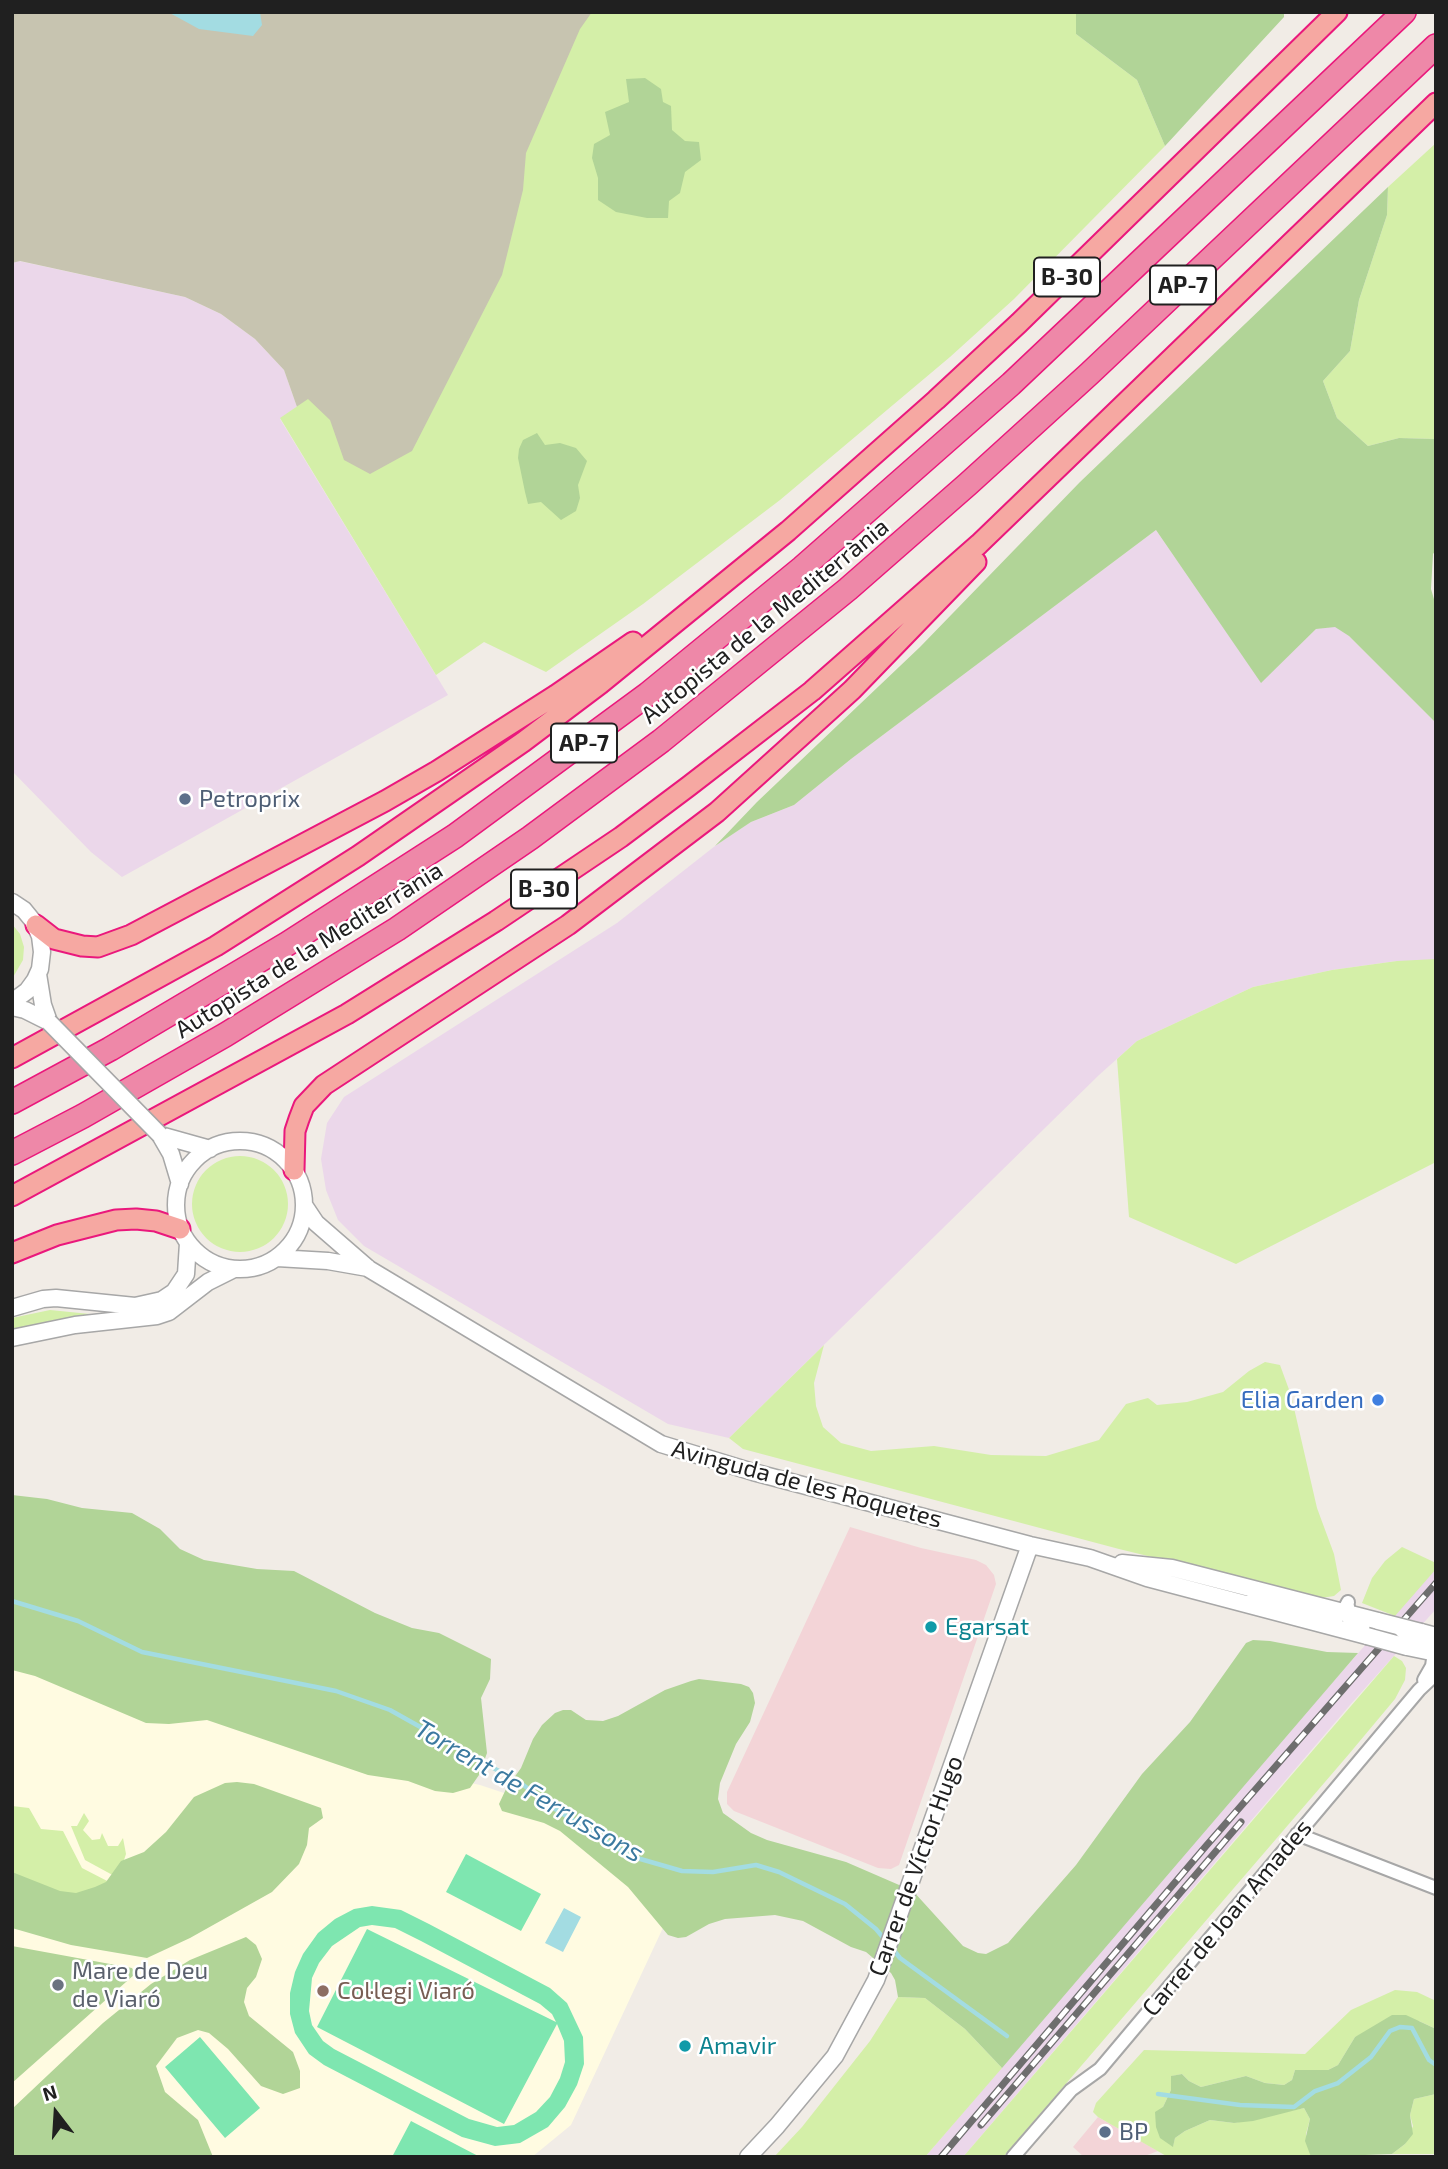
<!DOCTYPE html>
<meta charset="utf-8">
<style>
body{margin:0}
#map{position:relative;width:1448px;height:2169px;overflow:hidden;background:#f1ece6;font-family:"Exo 2",sans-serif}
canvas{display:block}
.frame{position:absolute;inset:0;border:14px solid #202020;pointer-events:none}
.north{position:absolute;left:21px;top:2078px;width:70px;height:70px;-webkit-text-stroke:5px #fff;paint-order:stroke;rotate:343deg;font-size:19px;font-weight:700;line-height:28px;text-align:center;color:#202020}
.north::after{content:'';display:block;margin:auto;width:24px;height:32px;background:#202020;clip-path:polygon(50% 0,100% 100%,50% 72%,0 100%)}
</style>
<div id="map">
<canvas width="1448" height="2169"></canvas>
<div class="frame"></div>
<div class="north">N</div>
</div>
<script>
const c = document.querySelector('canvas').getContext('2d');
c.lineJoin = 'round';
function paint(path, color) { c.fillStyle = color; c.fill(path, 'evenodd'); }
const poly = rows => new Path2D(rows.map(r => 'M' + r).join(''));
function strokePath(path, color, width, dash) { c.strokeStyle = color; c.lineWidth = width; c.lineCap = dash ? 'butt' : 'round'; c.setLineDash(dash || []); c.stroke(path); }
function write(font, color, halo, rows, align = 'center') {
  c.font = font + ' "Exo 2",sans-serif'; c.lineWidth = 5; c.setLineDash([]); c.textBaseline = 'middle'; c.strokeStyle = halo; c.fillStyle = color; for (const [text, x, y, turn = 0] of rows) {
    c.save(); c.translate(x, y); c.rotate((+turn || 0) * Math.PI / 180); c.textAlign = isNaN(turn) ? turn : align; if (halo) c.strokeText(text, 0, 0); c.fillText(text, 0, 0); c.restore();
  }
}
const commercial = poly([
 [850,1527,921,1548,976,1560,986,1565,994,1575,996,1584,899,1865,891,1869,878,1868,734,1811,727,1804,727,1792],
 [1098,2117,1158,2151,1142,2157,1084,2157,1073,2147]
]);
const industrial = poly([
 [19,261,185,297,221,314,255,339,284,370,297,407,280,419,448,695,122,877,91,852,12,771,12,263],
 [1156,530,1261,682,1316,629,1335,626,1349,636,1436,723,1436,961,1397,961,1332,970,1253,987,1137,1041,1099,1075,729,1438,668,1424,364,1246,338,1220,326,1190,321,1159,327,1123,344,1097,617,923,715,846,751,822,794,805,851,759],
 [1436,1565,1436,1609,1350,1705,963,2157,925,2157,1270,1753]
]);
const education = poly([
 [12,1648,207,1713,391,1766,480,1785,696,1857,571,2125,532,2157,12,2157]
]);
const construction = poly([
 [12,12,597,12,512,259,417,455,363,481,343,466,297,407,284,370,255,339,221,314,185,297,20,261,12,263]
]);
const grass = poly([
 [592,12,1076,12,1076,34,1137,80,1165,146,1014,299,950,357,780,500,643,604,546,672,484,642,436,675,280,418,308,399,330,420,344,460,370,474,412,451,502,275,523,190,526,153,580,29],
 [1436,143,1436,439,1399,438,1368,446,1337,418,1323,381,1350,351,1359,300,1387,215,1388,187],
 [12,924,20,934,24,947,23,960,12,979],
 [1436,959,1436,1162,1236,1264,1129,1217,1117,1059,1137,1041,1253,987,1332,970,1397,961],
 '192 1204a48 48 0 1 1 96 0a48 48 0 1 1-96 0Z',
 [50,1310,90,1314,12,1329,12,1318],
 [824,1345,814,1383,816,1406,823,1427,841,1443,871,1451,934,1446,991,1455,1046,1456,1099,1440,1126,1404,1148,1398,1157,1405,1187,1402,1223,1392,1249,1371,1265,1362,1280,1365,1291,1395,1317,1508,1334,1554,1341,1590,1334,1596,1321,1598,1119,1549,743,1449,729,1438],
 [1402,1547,1436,1563,1436,1569,1395,1616,1362,1603,1372,1578,1385,1561],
 [1394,1656,1402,1661,1406,1668,1405,1680,1395,1699,1349,1754,1003,2157,963,2157],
 [12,1806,29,1808,41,1829,63,1831,82,1868,113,1884,83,1900,12,1876],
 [84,1813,89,1821,83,1830,92,1840,100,1839,102,1833,108,1846,118,1846,123,1838,126,1854,118,1878,85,1860,71,1826,77,1826],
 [1395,1990,1417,1992,1436,2001,1436,2029,1419,2021,1355,2037,1338,2065,1328,2070,1295,2070,1292,2080,1284,2085,1265,2083,1246,2076,1201,2087,1189,2081,1182,2074,1172,2076,1171,2090,1163,2107,1173,2146,1175,2138,1185,2131,1210,2120,1234,2123,1304,2108,1310,2119,1306,2134,1311,2157,1168,2157,1098,2117,1093,2112,1096,2103,1144,2050,1305,2054,1351,2010],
 [898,1997,925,1998,965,2029,1002,2068,925,2157,774,2157,802,2127,870,2041],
 [1436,2094,1436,2154,1392,2154,1405,2144,1413,2126,1410,2115,1414,2099]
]);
const forest = poly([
 [1076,12,1284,12,1284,17,1165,146,1137,80,1076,34],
 [645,78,661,89,663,102,671,106,672,130,685,141,699,142,701,160,685,172,680,193,669,201,668,218,647,218,616,212,598,200,598,178,592,158,594,144,610,135,605,112,629,102,626,79],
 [1388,187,1387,215,1359,300,1350,351,1323,381,1337,418,1368,446,1399,438,1436,439,1436,550,1433,554,1431,589,1436,606,1436,723,1349,636,1335,627,1316,629,1261,683,1156,530,851,759,794,805,751,822,715,846,757,802,920,647,1080,482],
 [537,433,545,445,560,443,576,448,587,461,578,485,580,498,576,511,561,520,541,502,528,504,525,492,518,458,519,449,523,440],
 [12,1495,47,1499,82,1508,132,1513,160,1529,180,1549,204,1560,257,1569,294,1571,375,1613,412,1628,439,1633,491,1659,490,1679,481,1698,487,1753,479,1775,470,1788,453,1793,435,1791,408,1781,368,1775,207,1720,169,1724,146,1723,35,1676,12,1670],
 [1253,1640,1270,1641,1327,1652,1358,1653,1002,2068,965,2029,925,1998,898,1997,895,1980,891,1973,866,1952,851,1947,803,1921,775,1915,725,1919,709,1924,686,1937,678,1938,668,1935,628,1887,560,1831,544,1823,502,1811,499,1804,506,1789,521,1768,533,1739,542,1725,555,1713,563,1710,571,1710,586,1720,603,1721,618,1716,665,1690,691,1681,699,1679,741,1684,749,1687,753,1693,755,1703,750,1722,736,1744,720,1783,718,1799,723,1813,751,1833,767,1840,846,1862,913,1891,963,1946,978,1953,986,1954,1008,1943,1076,1865,1142,1774,1190,1722,1246,1643],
 [237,1782,254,1784,321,1808,323,1818,309,1828,307,1845,299,1864,272,1892,190,1938,147,1958,71,1945,12,1928,12,1872,60,1891,76,1893,95,1887,106,1882,121,1861,144,1852,166,1832,194,1797,225,1783],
 [246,1937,256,1945,262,1959,256,1977,247,1988,244,2002,249,2016,293,2052,300,2071,300,2088,283,2094,261,2086,228,2049,209,2033,198,2030,177,2038,156,2066,165,2092,198,2120,213,2157,12,2157,12,2109,103,2023,151,1984,190,1960],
 [12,1946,132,1968,135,1974,12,2083],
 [1392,2015,1406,2015,1436,2029,1436,2094,1414,2099,1410,2115,1413,2134,1405,2144,1392,2154,1311,2157,1305,2141,1310,2119,1304,2108,1253,2121,1234,2123,1210,2120,1185,2131,1175,2138,1173,2147,1160,2138,1156,2127,1155,2112,1163,2107,1171,2090,1171,2076,1182,2074,1189,2081,1201,2087,1246,2076,1265,2083,1284,2085,1292,2080,1295,2070,1328,2070,1338,2065,1355,2037]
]);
const pitch = poly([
 [466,1854,541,1894,521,1931,446,1892],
 [372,1906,401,1910,429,1924,550,1988,567,2003,583,2037,584,2064,577,2085,565,2107,548,2127,520,2143,495,2146,462,2137,324,2065,309,2054,295,2033,290,2014,290,1993,295,1972,303,1954,318,1933,335,1919,354,1909],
 [372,1925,395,1928,421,1941,540,2004,552,2014,556,2022,367,1929,317,2027,504,2124,557,2024,564,2041,565,2062,560,2078,550,2097,536,2112,514,2125,497,2127,469,2119,334,2049,323,2041,312,2025,309,2011,312,1978,319,1963,332,1946,360,1927],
 [200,2037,260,2108,225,2138,165,2067],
 [411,2121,480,2157,392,2157]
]);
const water = poly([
 [168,12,260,12,262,25,253,36,199,29],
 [564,1908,581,1917,563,1952,545,1943]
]);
const stream = poly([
 [12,1601,78,1621,142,1652,336,1691,390,1710,522,1784,552,1807,630,1856,682,1871,713,1872,756,1865,779,1872,845,1904,876,1929,886,1941],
 [892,1948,900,1958,1007,2036],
 [1158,2094,1240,2105,1294,2107,1315,2091,1338,2083,1371,2057,1390,2031,1400,2027,1412,2028,1429,2060,1436,2065]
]);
const minor = poly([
 [1250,1601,1268,1601,1328,1617,1341,1615,1348,1602],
 [1348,1606,1348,1618,1351,1622,1369,1628],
 [1415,1640,1425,1642,1432,1648,1434,1653,1432,1666,1424,1680],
 [1297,1834,1436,1888],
 [1013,2157,1071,2090,1100,2069,1419,1690,1436,1674]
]);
const tertiary = poly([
 [12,902,24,910,33,921,40,936,42,952,40,969,35,980,27,991,12,1002],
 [38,974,43,1005,49,1022],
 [12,1007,25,1010,49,1022],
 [160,1135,171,1154,180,1184],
 [160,1135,210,1149],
 '176 1205a64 64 0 1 1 128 0a64 64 0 1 1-128 0Z',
 [304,1205,316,1223,369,1269,661,1444,753,1472,1030,1545,1090,1558,1147,1578,1367,1636],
 [277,1258,328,1261,368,1268],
 [12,1308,43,1299,56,1298,135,1306,162,1300,174,1292,186,1274,188,1243],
 [12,1338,75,1325,157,1316,169,1312,208,1282,234,1269],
 [1122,1563,1172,1568,1378,1621],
 [1421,1632,1436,1636],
 [1407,1647,1436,1653],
 [748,2157,777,2126,835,2056,876,1980,1030,1545]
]);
const trunk = poly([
 [36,925,54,939,82,946,98,947,131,935,385,801,437,771,556,695,633,642],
 [12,1058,216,946,358,856,523,742,600,684,788,531,936,400,1019,323,1337,12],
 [294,1170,295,1131,299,1119,304,1106,324,1085,568,925,717,812,852,690,976,562],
 [12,1196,347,1014,496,921,621,837,689,786,812,691,979,544,1436,103],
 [12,1253,57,1235,116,1220,136,1219,156,1221,180,1229]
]);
const motorway = poly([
 [12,1102,110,1049,287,944,455,836,648,694,802,568,1011,384,1404,12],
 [12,1153,83,1116,225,1035,397,929,530,838,661,741,848,589,968,484,1089,374,1436,46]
]);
const rail = poly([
 [981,2125,1241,1822],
 [941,2157,1206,1846,1436,1583]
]);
const minorBridge = poly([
 [1397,1626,1405,1635,1415,1640]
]);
const tertiaryBridge = poly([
 [49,1022,160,1135],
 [1378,1621,1421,1632],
 [1367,1636,1407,1647]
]);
const markers = [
 [185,799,7,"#5c6f8a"],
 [1378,1400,7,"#3f7fe0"],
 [931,1627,7,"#0f9aa8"],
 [58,1985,7,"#6b7280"],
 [323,1991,7,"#8d6e63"],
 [685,2046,7,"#0f9aa8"],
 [1105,2132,7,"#5c6f8a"]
];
const shields = [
 [1067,277,66],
 [1183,285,66],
 [584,743,66],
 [544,889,66]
];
const shieldNames = [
 ["B-30",1067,277],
 ["AP-7",1183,285],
 ["AP-7",584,743],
 ["B-30",544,889]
];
const streetNames = [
 ["Autopista de la Mediterrània",765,621,-39],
 ["Autopista de la Mediterrània",309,950,-32],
 ["Avinguda de les Roquetes",807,1484,15],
 ["Carrer de Víctor Hugo",916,1866,-70],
 ["Carrer de Joan Amades",1227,1918,-50]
];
const serviceNames = [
 ["Petroprix",199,799],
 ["BP",1119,2132]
];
const shopNames = [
 ["Elia Garden",1364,1400]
];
const cultureNames = [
 ["Egarsat",945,1627],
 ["Amavir",699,2046]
];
const worshipNames = [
 ["Mare de Deu",72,1971],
 ["de Viaró",72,1999]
];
const educationNames = [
 ["Col·legi Viaró",337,1991]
];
const waterNames = [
 ["Torrent de Ferrussons",529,1791,30]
];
paint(commercial, '#f3d4d7');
paint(industrial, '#ebd7ea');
paint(education, '#fffbe1');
paint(construction, '#c7c4b0');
paint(grass, '#d4efa8');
paint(forest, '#b1d497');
paint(pitch, '#7ee6b0');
paint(water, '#a3dce2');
strokePath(stream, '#a3dce2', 4.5);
strokePath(minor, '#a7a7a7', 16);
strokePath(tertiary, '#a7a7a7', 19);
strokePath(trunk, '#ea187c', 23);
strokePath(motorway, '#ea187c', 26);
strokePath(minor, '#fff', 12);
strokePath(tertiary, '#fff', 16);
strokePath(trunk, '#f6a8a2', 19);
strokePath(motorway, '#ee88a8', 23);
strokePath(rail, '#6e6e6e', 7);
strokePath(rail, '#fff', 4.5, [13]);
strokePath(minorBridge, '#a7a7a7', 16, []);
strokePath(tertiaryBridge, '#a7a7a7', 19, []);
strokePath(minorBridge, '#fff', 12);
strokePath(tertiaryBridge, '#fff', 16);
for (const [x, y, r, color] of markers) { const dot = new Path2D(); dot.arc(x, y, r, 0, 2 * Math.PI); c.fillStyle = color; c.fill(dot); strokePath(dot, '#fff', 2.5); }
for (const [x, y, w] of shields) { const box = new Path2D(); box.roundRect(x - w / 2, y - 19.5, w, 39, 5); c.fillStyle = '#fff'; c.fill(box); strokePath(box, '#202020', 2); }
write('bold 23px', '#202020', null, shieldNames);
write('24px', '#202020', '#fff', streetNames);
write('24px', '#4e5e75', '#fff', serviceNames, 'left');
write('24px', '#366cbe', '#fff', shopNames, 'right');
write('24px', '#0d838f', '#fff', cultureNames, 'left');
write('24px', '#5b616d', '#fff', worshipNames, 'left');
write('24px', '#785e54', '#fff', educationNames, 'left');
write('italic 26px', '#3c7aa0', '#fff', waterNames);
</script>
